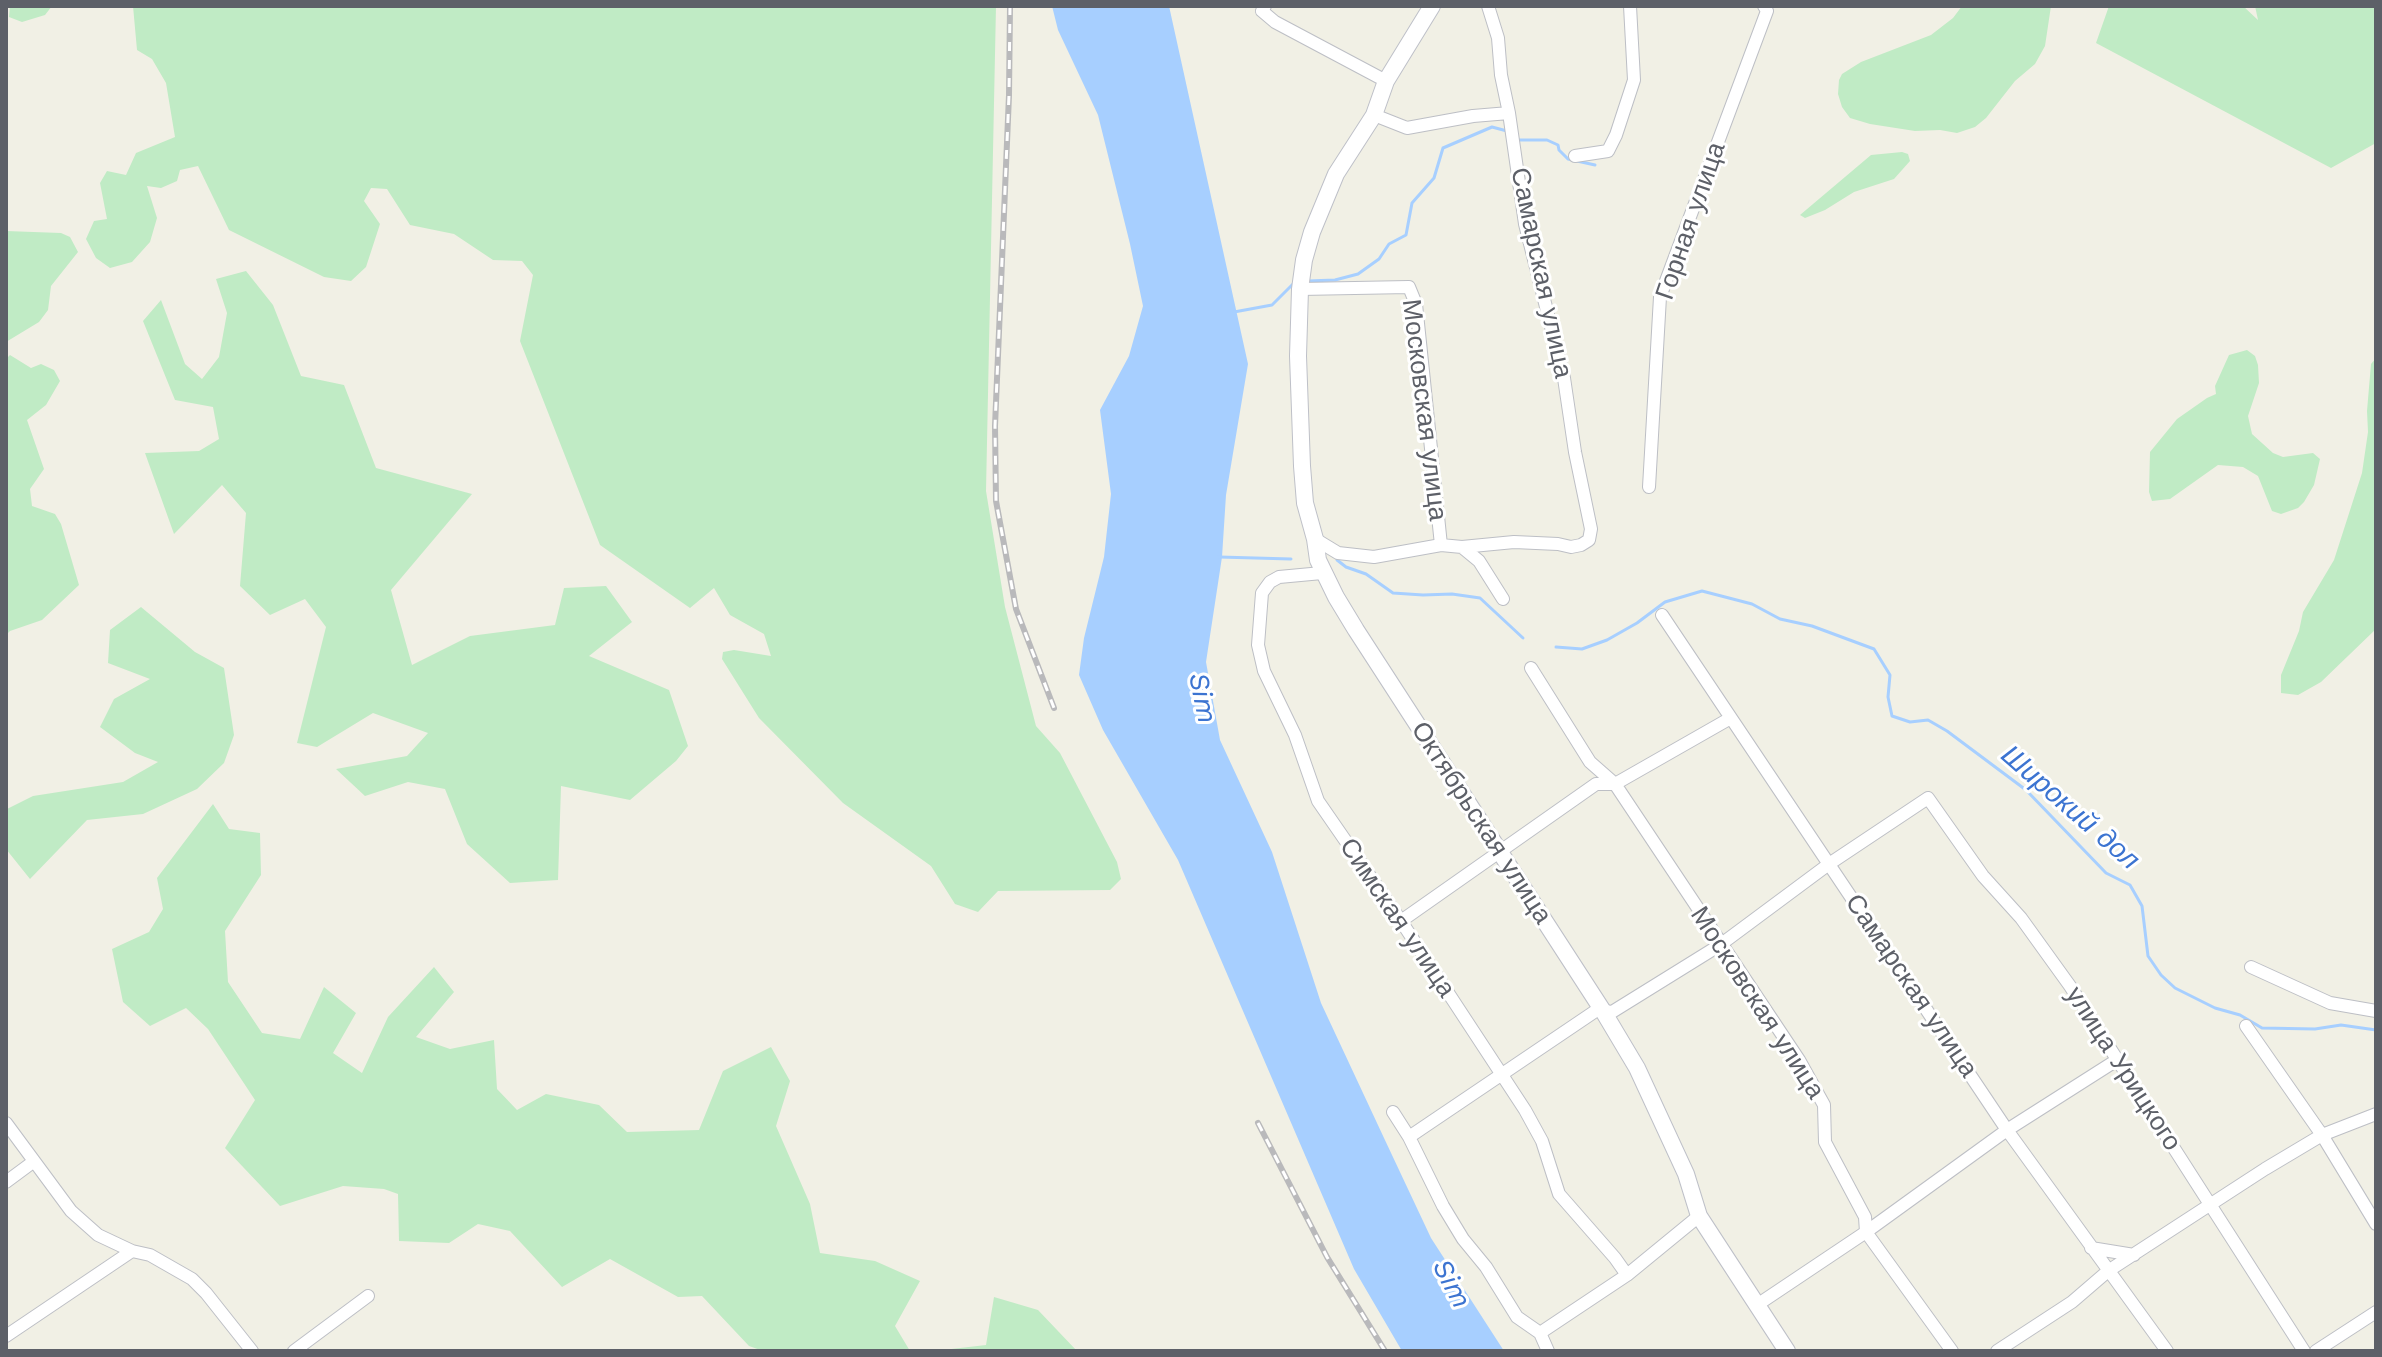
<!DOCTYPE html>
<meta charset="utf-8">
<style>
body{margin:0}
#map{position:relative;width:2382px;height:1357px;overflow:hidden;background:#f1f0e5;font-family:"Work Sans",sans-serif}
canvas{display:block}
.frame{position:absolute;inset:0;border:8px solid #5d6068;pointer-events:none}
</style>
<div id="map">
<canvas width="2382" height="1357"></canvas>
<div class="frame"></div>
</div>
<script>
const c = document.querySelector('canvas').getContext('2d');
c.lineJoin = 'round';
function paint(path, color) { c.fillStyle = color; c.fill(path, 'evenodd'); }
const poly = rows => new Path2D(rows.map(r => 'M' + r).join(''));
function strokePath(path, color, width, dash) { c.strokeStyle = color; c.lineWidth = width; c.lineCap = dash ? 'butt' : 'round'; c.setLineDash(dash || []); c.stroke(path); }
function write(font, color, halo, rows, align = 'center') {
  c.font = font + ' "Work Sans",sans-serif'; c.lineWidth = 6; c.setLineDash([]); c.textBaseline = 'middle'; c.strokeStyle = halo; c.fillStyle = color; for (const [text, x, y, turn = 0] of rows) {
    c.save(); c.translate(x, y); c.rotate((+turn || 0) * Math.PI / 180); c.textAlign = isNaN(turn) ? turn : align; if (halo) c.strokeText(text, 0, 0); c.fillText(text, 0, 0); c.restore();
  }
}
const green = poly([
 [10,6,52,6,45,15,22,22,9,17],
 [133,6,996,6,986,491,1005,607,1036,726,1060,753,1117,862,1121,879,1110,890,998,891,978,912,955,904,931,866,843,803,759,718,722,659,723,652,734,650,771,656,764,634,730,615,714,588,690,608,600,545,520,341,533,275,522,261,493,260,454,234,410,225,387,189,371,188,364,201,380,224,366,267,351,281,324,277,229,230,198,166,180,170,177,181,161,188,147,186,157,218,150,242,132,262,110,268,96,258,86,239,94,221,107,219,100,183,107,171,126,175,136,153,175,137,166,83,152,59,137,50],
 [1962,6,2051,6,2045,46,2035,64,2015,81,1986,118,1975,127,1957,133,1940,130,1915,131,1870,124,1850,118,1842,107,1838,94,1839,80,1842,74,1861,62,1931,35,1953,18],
 [2109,6,2243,6,2258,20,2255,6,2376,6,2376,143,2331,168,2096,43],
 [1902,152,1908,154,1910,161,1894,179,1854,192,1825,210,1805,218,1800,215,1871,155],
 [6,231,61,233,70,237,78,252,51,286,48,310,39,322,6,342],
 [246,271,273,305,301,376,344,385,376,468,472,494,391,590,412,665,470,636,555,625,564,588,606,586,632,622,589,656,669,690,688,746,676,761,630,800,561,786,558,880,510,883,467,844,445,789,408,782,365,796,336,769,407,756,428,733,373,713,317,747,297,743,326,627,305,599,270,615,240,586,246,513,222,485,174,534,145,453,199,451,219,439,213,407,175,400,143,321,161,300,185,364,202,379,219,357,227,313,216,279],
 [2247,350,2255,356,2258,365,2259,383,2248,416,2252,434,2273,453,2283,457,2313,453,2320,459,2314,485,2304,502,2298,508,2281,514,2272,511,2258,476,2243,467,2218,465,2170,499,2152,501,2149,492,2150,452,2177,419,2207,398,2216,394,2215,386,2229,355],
 [10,355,31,368,41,364,54,370,60,381,46,405,27,420,44,469,30,489,32,506,55,514,61,524,79,585,42,620,10,631,6,635,6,359],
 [2376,358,2376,629,2321,682,2298,695,2281,693,2281,675,2299,631,2303,612,2334,560,2362,473,2368,432,2367,411,2371,364],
 [141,607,195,652,224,668,234,735,224,763,197,789,143,814,87,820,30,879,6,849,7,809,33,796,123,782,158,762,135,753,100,727,114,699,150,679,108,663,110,630],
 [213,804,229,829,260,833,261,875,225,931,228,982,262,1033,300,1039,324,987,356,1013,333,1053,362,1073,388,1017,434,967,454,992,416,1037,450,1049,494,1040,497,1089,517,1110,546,1094,599,1105,627,1132,699,1130,723,1071,771,1047,790,1081,776,1126,810,1204,820,1253,875,1261,920,1281,895,1326,910,1351,763,1351,749,1346,702,1296,678,1297,610,1259,562,1287,510,1231,478,1224,449,1243,399,1241,398,1194,384,1189,343,1186,280,1206,225,1148,255,1100,208,1029,186,1008,150,1026,123,1002,112,949,149,932,163,909,157,878],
 [994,1297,1038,1310,1077,1351,934,1351,986,1345]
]);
const water = poly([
 [1052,6,1169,6,1248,364,1226,495,1222,557,1206,662,1220,740,1272,852,1321,1003,1384,1138,1431,1238,1504,1351,1402,1351,1354,1269,1178,860,1103,730,1079,675,1084,638,1104,557,1111,494,1100,410,1129,356,1143,306,1130,244,1098,115,1058,30]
]);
const stream = poly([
 [1517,140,1547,140,1558,145,1559,150,1568,159,1595,165],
 [1308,281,1335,280,1358,274,1379,259,1389,244,1406,235,1412,203,1434,178,1443,148,1492,127,1507,131],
 [1234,312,1272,305,1293,284],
 [1219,557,1291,559],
 [1337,560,1346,567,1366,574,1393,593,1423,595,1452,594,1480,598,1523,638],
 [1556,647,1582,649,1607,640,1637,623,1665,602,1702,591,1752,604,1780,619,1812,626,1874,649,1890,675,1888,697,1892,716,1910,722,1928,720,1947,731,2026,790,2106,873,2130,885,2142,906,2148,956,2161,975,2175,988,2215,1008,2240,1015,2262,1028,2315,1029,2341,1025,2376,1030]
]);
const street = poly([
 [1265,6,1262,11,1275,22,1386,81],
 [1374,115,1407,128,1473,116,1509,113],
 [1575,156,1608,151,1616,135,1634,80,1630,6],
 [1300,289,1409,287,1416,304,1441,545],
 [1649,487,1660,297,1767,11,1764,6],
 [1315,539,1338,553,1374,557,1441,545,1462,547,1514,542,1558,544,1571,547,1581,545,1589,540,1591,529,1575,452,1564,378,1525,224,1509,113,1501,75,1498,38,1488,6],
 [1462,547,1479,561,1503,599],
 [1322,573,1279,577,1270,582,1262,593,1258,645,1264,671,1295,735,1318,801,1401,921,1525,1110,1542,1141,1559,1194,1615,1258,1627,1275],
 [1662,615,2007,1130,2167,1351],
 [1531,668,1590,762,1615,784,1799,1060,1824,1105,1825,1142,1865,1217,1866,1232,1952,1351],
 [1401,921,1596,784,1615,784,1729,719],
 [2251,967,2330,1003,2376,1011],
 [2246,1026,2322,1135,2376,1224],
 [1393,1112,1409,1137,1443,1206,1463,1239,1486,1267,1517,1317,1540,1333,1548,1351],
 [6,1123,71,1211,98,1235,132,1251,150,1255,192,1279,206,1293,252,1351],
 [1409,1137,1597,1010,1612,1012,1720,945,1829,864,1928,798,1983,876,2021,918,2070,986,2304,1351],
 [6,1182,33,1162],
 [2091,1248,2134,1255],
 [1757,1305,1866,1232,2007,1130,2117,1060],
 [1540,1333,1627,1275,1699,1216],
 [6,1336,132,1251],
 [294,1351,368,1296],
 [1997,1351,2072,1302,2108,1271,2265,1169,2322,1135,2376,1114],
 [2316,1351,2376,1312]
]);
const secondary = poly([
 [1432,6,1386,81,1374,115,1336,174,1312,232,1304,260,1300,289,1298,356,1302,466,1305,503,1315,539,1318,560,1336,597,1356,630,1603,1011,1637,1068,1686,1174,1699,1216,1787,1351]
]);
const rail = poly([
 [1010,6,1009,95,995,426,996,501,1016,609,1054,708],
 [1258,1123,1327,1257,1385,1351]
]);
const streetNames = [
 ["Горная улица",1691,221,-71],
 ["Самарская улица",1541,273,78],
 ["Московская улица",1424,410,83],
 ["Октябрьская улица",1481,823,57],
 ["Симская улица",1397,918,56],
 ["Самарская улица",1911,986,56],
 ["Московская улица",1757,1003,57],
 ["улица Урицкого",2123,1069,57]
];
const waterNames = [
 ["Sim",1202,698,78],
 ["Широкий дол",2070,808,41],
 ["Sim",1451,1284,62]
];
paint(green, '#c0ebc5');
paint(water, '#a7cfff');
strokePath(stream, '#a7cfff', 3);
strokePath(street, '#bdbfc5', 14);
strokePath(secondary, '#bec0c8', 18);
strokePath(street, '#fff', 12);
strokePath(secondary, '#fff', 16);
strokePath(rail, '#b9b9bb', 6);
strokePath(rail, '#fff', 3, [9]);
write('26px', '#5d6068', '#fff', streetNames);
write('italic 28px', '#3c74d1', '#fff', waterNames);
</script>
